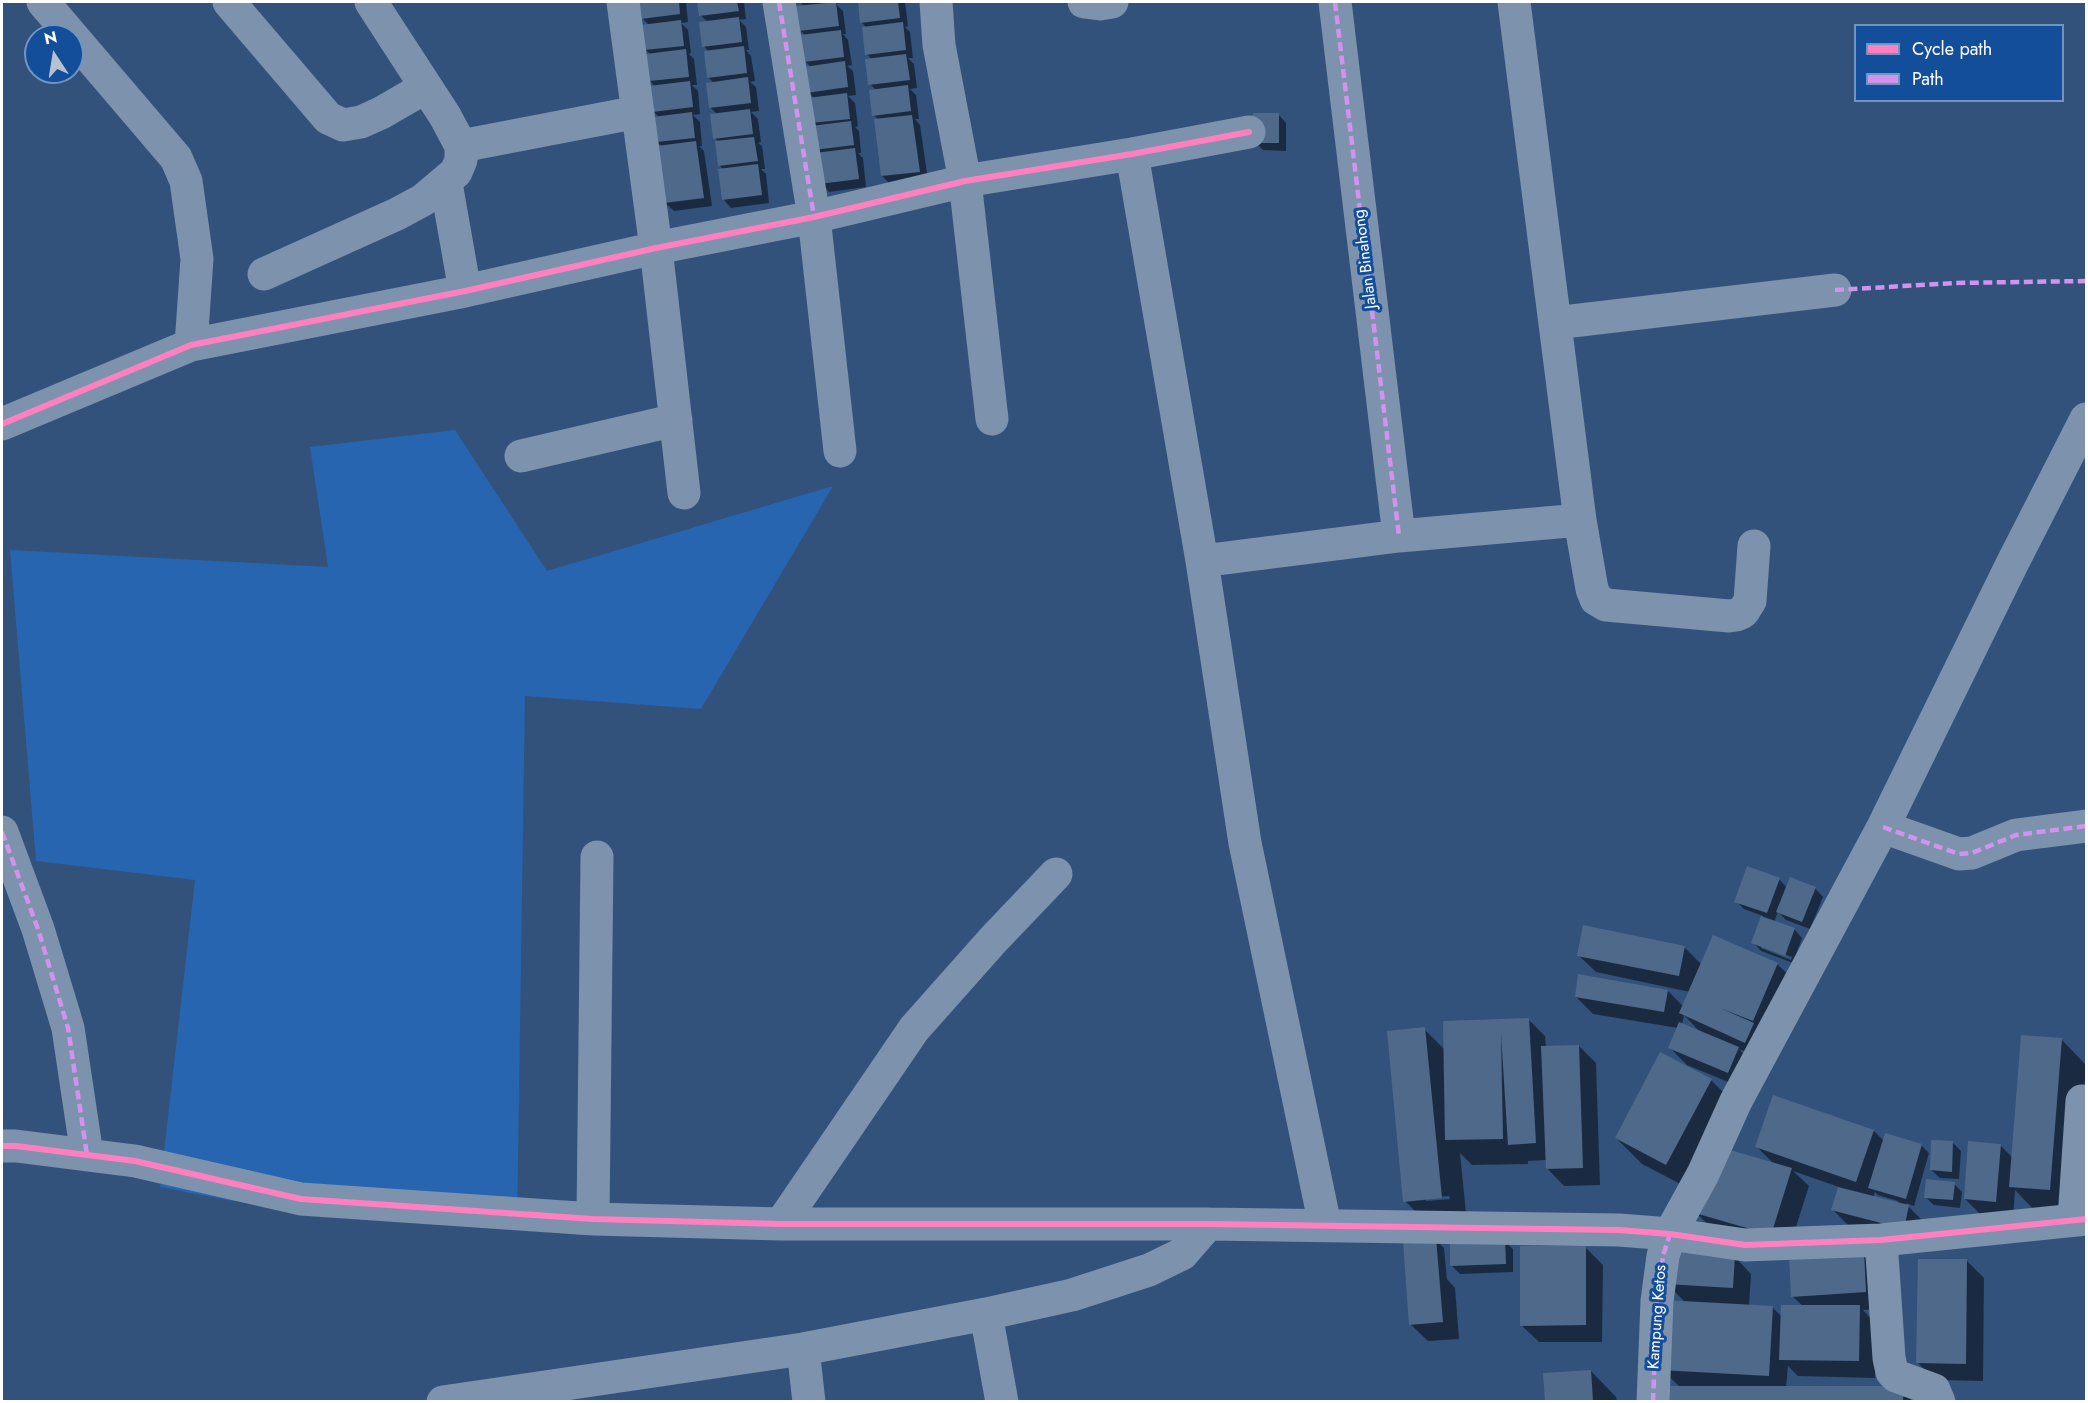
<!DOCTYPE html>
<style>
body{margin:0}
#map{position:relative;width:2088px;height:1403px;overflow:hidden;background:#32527b;font-family:Jost,sans-serif}
canvas{display:block}
.frame{position:absolute;inset:0;border:3px solid #fff;pointer-events:none}
.legend{position:absolute;left:1854px;top:24px;width:210px;height:78px;box-sizing:border-box;background:#134e9a;border:2px solid #7195c2;margin:0;padding:8px 10px;list-style:none;font-size:18px;color:#fff}
.legend li{display:flex;align-items:center;gap:12px;height:30px}
.legend b{width:30px;border:2px solid #7195c2}
.north{position:absolute;left:24px;top:24px;width:60px;height:60px;box-sizing:border-box;background:#134e9a;border:2px solid #7195c2;border-radius:50%;rotate:348deg;font-size:16px;font-weight:700;line-height:24px;text-align:center;color:#fff}
.north::after{content:'';display:block;margin:auto;width:21px;height:27px;background:#b7c2d1;clip-path:polygon(50% 0,100% 100%,50% 72%,0 100%)}
</style>
<div id="map">
<canvas width="2088" height="1403"></canvas>
<div class="frame"></div>
<ul class="legend">
<li><b style="height:8px;background:#ff80c0"></b>Cycle path</li>
<li><b style="height:8px;background:#d193ec"></b>Path</li>
</ul>
<div class="north">N</div>
</div>
<script>
const c = document.querySelector('canvas').getContext('2d');
c.lineJoin = 'round';
function paint(path, color) { c.fillStyle = color; c.fill(path, 'evenodd'); }
const poly = rows => new Path2D(rows.map(r => 'M' + r).join(''));
function strokePath(path, color, width, dash) { c.strokeStyle = color; c.lineWidth = width; c.lineCap = dash ? 'butt' : 'round'; c.setLineDash(dash || []); c.stroke(path); }
function write(font, color, halo, rows, align = 'center') {
  c.font = font + ' Jost,sans-serif'; c.lineWidth = 6; c.setLineDash([]); c.textBaseline = 'middle'; c.strokeStyle = halo; c.fillStyle = color; for (const [text, x, y, turn = 0] of rows) {
    c.save(); c.translate(x, y); c.rotate((+turn || 0) * Math.PI / 180); c.textAlign = isNaN(turn) ? turn : align; if (halo) c.strokeText(text, 0, 0); c.fillText(text, 0, 0); c.restore();
  }
}
const green = poly([
 [455,430,547,571,833,486,701,709,525,696,517,1226,227,1200,160,1187,195,880,36,861,10,550,328,567,310,447]
]);
const shadow = poly([
 [641,2,686,2,688,22,681,23,688,30,691,53,689,54,694,59,697,85,692,85,698,91,700,114,693,115,700,122,702,146,699,146,704,151,712,206,674,211,665,203,663,147,657,142,660,118,653,111,656,87,650,81,651,55,646,50,650,26,643,19],
 [699,2,744,2,746,19,739,20,746,27,749,50,746,50,751,56,755,81,750,82,756,87,759,111,751,112,758,119,761,142,758,143,762,146,765,169,761,169,766,174,769,203,731,208,723,199,724,170,719,165,719,142,715,138,717,114,711,108,714,83,708,77,709,52,704,46,708,22,700,15],
 [800,2,843,2,836,4,843,11,846,34,843,34,848,40,852,65,847,66,853,71,856,95,848,96,855,103,858,126,855,127,859,131,861,153,858,153,863,158,866,187,829,192,821,183,812,122,814,98,808,92,811,67,805,61,806,36,800,30,804,6],
 [859,2,905,3,908,26,905,27,910,32,913,58,908,58,914,64,917,88,910,89,916,95,919,119,915,119,920,125,928,180,890,184,882,176,879,120,874,115,876,90,870,84,872,60,867,54,867,28,862,23],
 [1278,114,1286,123,1286,151,1263,150,1255,142],
 [1779,879,1787,888,1815,888,1823,897,1810,929,1786,920,1778,912,1774,922,1794,929,1802,938,1793,963,1761,951,1753,942,1763,916,1744,909,1736,901],
 [1761,945,1792,957,1791,960,1761,948],
 [1684,947,1702,965,1777,964,1795,981,1762,1059,1739,1049,1755,1065,1745,1089,1687,1065,1670,1048,1678,1028,1593,1014,1576,997,1668,991,1684,1007,1690,992,1596,972,1578,955],
 [1684,1015,1700,1032,1682,1025],
 [1528,1019,1545,1036,1546,1047,1579,1046,1596,1063,1600,1185,1564,1186,1547,1168,1547,1160,1528,1161,1528,1164,1472,1165,1460,1153,1467,1223,1431,1227,1405,1201,1424,1029,1445,1050],
 [1449,1196,1450,1199,1426,1201,1426,1198],
 [2061,1039,2086,1065,2076,1214,2036,1212,2015,1190,2013,1218,1982,1216,1965,1199,2000,1145,2013,1158],
 [1711,1080,1737,1106,1692,1190,1642,1164,1616,1138],
 [1874,1131,1884,1141,1921,1145,1929,1153,1914,1206,1905,1203,1926,1224,1850,1227,1833,1210,1839,1187,1793,1171,1809,1186,1788,1252,1714,1230,1696,1213,1774,1164,1757,1147],
 [1875,1192,1878,1195,1898,1201,1898,1204,1873,1198],
 [1952,1142,1961,1151,1959,1179,1940,1178,1931,1170],
 [1954,1184,1962,1192,1960,1208,1934,1205,1925,1197],
 [1436,1240,1444,1248,1447,1279,1455,1288,1459,1339,1428,1341,1410,1324],
 [1504,1241,1513,1249,1513,1272,1460,1274,1451,1265],
 [1585,1247,1603,1265,1602,1342,1539,1342,1521,1325],
 [1863,1253,1880,1270,1883,1309,1863,1310,1876,1324,1875,1378,1798,1376,1788,1366,1786,1388,1911,1396,1911,1402,1662,1402,1680,1387,1662,1370,1686,1303,1667,1284,1734,1256,1751,1274,1749,1306,1773,1308,1782,1317,1803,1306,1792,1296],
 [1967,1261,1984,1278,1983,1381,1935,1380,1918,1363],
 [1591,1371,1616,1397,1617,1402,1547,1402,1545,1374]
]);
const building = poly([
 [639,2,679,2,680,14,641,19],
 [697,2,737,2,739,11,699,16],
 [836,2,839,26,799,31,796,6],
 [858,2,898,2,900,18,860,23],
 [739,17,742,42,702,47,699,22],
 [681,20,684,46,644,50,641,25],
 [903,22,906,50,865,55,862,27],
 [841,30,844,57,804,62,800,35],
 [744,46,747,73,707,78,704,51],
 [686,49,689,77,649,81,646,54],
 [906,54,910,80,868,85,865,59],
 [845,61,848,87,806,93,804,67],
 [748,77,751,103,709,108,706,83],
 [690,81,693,107,652,112,649,86],
 [908,85,911,111,872,116,869,90],
 [847,93,850,119,810,123,808,98],
 [750,109,753,134,713,139,710,114],
 [692,112,695,138,656,142,653,117],
 [1253,113,1279,113,1279,143,1253,143],
 [912,115,920,172,881,176,874,119],
 [851,121,854,145,814,150,811,126],
 [754,137,758,161,718,166,715,141],
 [696,141,704,198,664,203,657,146],
 [855,148,859,179,819,184,815,153],
 [758,164,762,195,722,200,718,169],
 [1747,866,1780,878,1767,913,1734,902],
 [1790,877,1816,887,1802,922,1776,912],
 [1761,916,1795,928,1785,956,1751,943],
 [1583,925,1685,946,1679,976,1577,956],
 [1713,935,1778,963,1753,1021,1720,1008,1754,1023,1745,1043,1679,1013],
 [1578,974,1668,990,1664,1012,1575,997],
 [1529,1018,1536,1143,1508,1145,1501,1034,1503,1139,1445,1140,1443,1021],
 [1679,1022,1739,1047,1728,1073,1668,1048],
 [1425,1027,1442,1198,1403,1202,1387,1031],
 [2021,1035,2062,1038,2050,1190,2009,1187],
 [1579,1045,1583,1168,1546,1169,1541,1046],
 [1660,1052,1712,1079,1666,1165,1615,1138],
 [1773,1095,1874,1130,1856,1182,1755,1147],
 [1885,1133,1922,1144,1906,1199,1868,1188],
 [1931,1140,1953,1141,1952,1172,1930,1170],
 [1968,1141,2001,1144,1996,1202,1964,1199],
 [1716,1146,1792,1168,1771,1235,1695,1213],
 [1926,1179,1955,1182,1953,1200,1924,1198],
 [1838,1187,1909,1205,1904,1229,1831,1210],
 [1436,1238,1443,1322,1409,1325,1403,1241],
 [1505,1239,1506,1264,1450,1266,1450,1242],
 [1520,1246,1586,1246,1586,1325,1520,1326],
 [1667,1251,1735,1255,1733,1288,1666,1284],
 [1864,1251,1866,1292,1791,1297,1789,1256],
 [1918,1259,1967,1259,1966,1364,1916,1363],
 [1664,1300,1773,1306,1769,1376,1660,1370],
 [1781,1305,1860,1305,1859,1361,1779,1360],
 [1591,1370,1593,1401,1545,1401,1543,1373],
 [1661,1386,1904,1386,1903,1401,1661,1401]
]);
const minor = poly([
 [43,2,176,158,186,181,197,259,191,345],
 [229,2,328,118,343,125,361,122,381,113,426,87],
 [623,2,656,248,684,493],
 [779,2,814,217,840,451],
 [936,2,939,45,965,181,992,419],
 [1084,2,1100,4,1112,2],
 [1335,2,1399,536],
 [461,146,638,112],
 [1132,154,1202,561,1245,843,1325,1225],
 [446,183,465,291],
 [264,274,397,214,423,200,456,172,461,160,461,146,445,116,371,2],
 [1555,323,1835,290],
 [2,424,191,345,465,291,656,248,814,217,965,181,1132,154,1249,132],
 [521,456,676,420],
 [1580,520,1592,589,1596,599,1606,605,1729,616,1736,615,1743,612,1750,601,1754,546],
 [1202,561,1399,536,1580,520,1514,2],
 [1883,827,1959,854,1972,853,2016,835,2086,826],
 [2,832,38,929,68,1028,87,1155],
 [2,1146,16,1146,135,1161,301,1199,593,1219,781,1224,1208,1224,1619,1230,1670,1234,1745,1245,1881,1240,2086,1219],
 [593,1219,597,857],
 [2074,1219,2082,1101],
 [781,1224,914,1029,993,940,1056,874],
 [1881,1240,1889,1358,1892,1372,1896,1376,1934,1390,1939,1402],
 [986,1314,1002,1402],
 [803,1349,809,1402],
 [443,1402,803,1349,986,1314,1072,1295,1149,1270,1182,1254,1208,1224],
 [1653,1402,1657,1301,1663,1256,1670,1234,1703,1174,1736,1101,1883,827,2012,564,2086,419]
]);
const quiet = poly([
 [779,2,814,217],
 [1335,2,1399,536],
 [1835,290,1956,283,2086,281],
 [1883,827,1959,854,1972,853,2016,835,2086,826],
 [2,832,38,929,68,1028,87,1155],
 [1653,1402,1657,1301,1663,1256,1670,1234]
]);
const cycleway = poly([
 [2,424,191,345,465,291,656,248,814,217,965,181,1132,154,1249,132],
 [2,1146,16,1146,135,1161,301,1199,593,1219,781,1224,1208,1224,1619,1230,1670,1234,1745,1245,1881,1240,2086,1219]
]);
const streetNames = [
 ["Jalan Binahong",1366,259,-97],
 ["Kampung Ketos",1658,1317,-86]
];
paint(green, '#2765b0');
paint(shadow, '#0007');
paint(building, '#4f698a');
strokePath(minor, '#7c92ad', 33);
strokePath(quiet, '#d193ec', 4.5, [9, 4.5]);
strokePath(cycleway, '#ff80c0', 6);
write('16px', '#fff', '#134e9a', streetNames);
</script>
